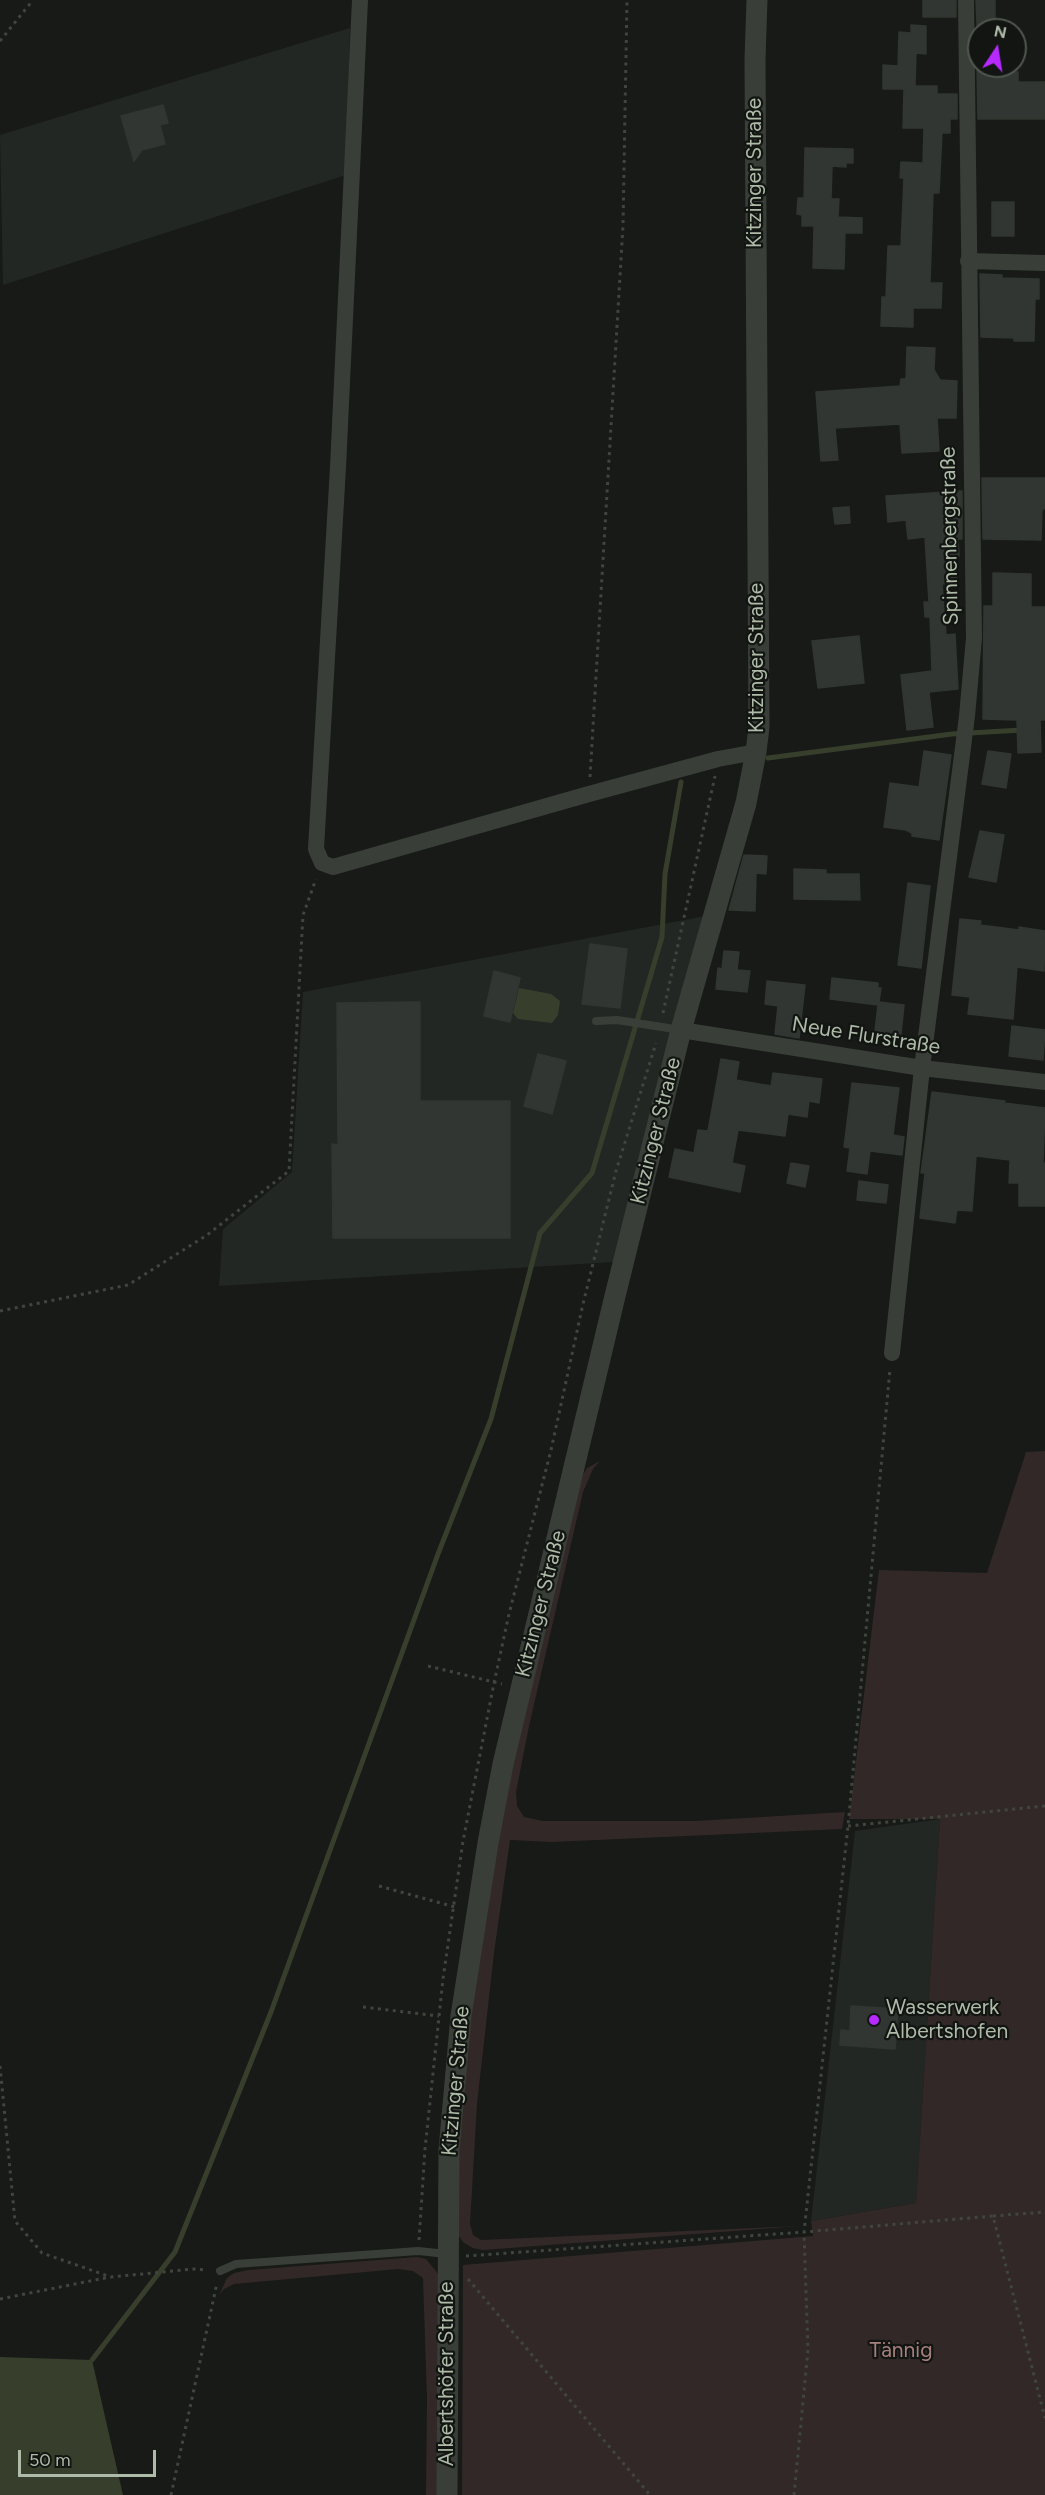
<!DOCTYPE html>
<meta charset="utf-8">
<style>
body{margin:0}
#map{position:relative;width:1045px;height:2495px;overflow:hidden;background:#171a17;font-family:Figtree,sans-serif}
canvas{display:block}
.north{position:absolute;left:967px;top:18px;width:60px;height:60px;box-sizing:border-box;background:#121512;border:2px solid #50574e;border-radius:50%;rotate:12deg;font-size:16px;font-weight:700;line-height:24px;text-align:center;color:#aebba8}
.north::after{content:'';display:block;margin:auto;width:21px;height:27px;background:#b72aff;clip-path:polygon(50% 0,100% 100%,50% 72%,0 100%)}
.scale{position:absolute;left:18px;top:2450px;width:138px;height:27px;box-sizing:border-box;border:3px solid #aebba8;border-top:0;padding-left:8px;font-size:18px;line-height:21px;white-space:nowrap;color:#aebba8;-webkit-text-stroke:4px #121512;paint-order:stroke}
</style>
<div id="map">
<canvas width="1045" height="2495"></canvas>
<div class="north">N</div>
<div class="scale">50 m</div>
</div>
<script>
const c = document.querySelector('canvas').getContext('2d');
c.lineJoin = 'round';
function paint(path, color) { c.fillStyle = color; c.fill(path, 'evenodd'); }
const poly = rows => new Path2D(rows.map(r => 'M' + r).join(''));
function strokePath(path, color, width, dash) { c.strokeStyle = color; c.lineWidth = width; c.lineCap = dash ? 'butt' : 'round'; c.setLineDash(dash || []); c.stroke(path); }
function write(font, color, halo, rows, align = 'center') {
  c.font = font + ' Figtree,sans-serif'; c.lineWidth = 4.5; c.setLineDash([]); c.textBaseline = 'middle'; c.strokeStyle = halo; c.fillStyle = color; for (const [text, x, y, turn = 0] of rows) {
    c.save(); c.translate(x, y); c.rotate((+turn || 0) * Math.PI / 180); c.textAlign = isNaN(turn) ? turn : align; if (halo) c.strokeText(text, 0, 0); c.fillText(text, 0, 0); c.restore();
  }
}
const built = poly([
 [350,28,346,175,3,285,0,135],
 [711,915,614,1262,219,1286,223,1229,292,1172,303,992],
 [940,1819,916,2203,811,2221,855,1831]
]);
const green = poly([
 [1045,1451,1045,2495,462,2495,463,2265,813,2236,811,2221,916,2203,940,1819,849,1819,879,1570,987,1573,1026,1452],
 [600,1461,593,1469,583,1492,529,1726,516,1792,517,1806,524,1817,543,1821,696,1821,845,1812,842,1829,552,1842,510,1840,494,1953,477,2104,470,2224,473,2235,481,2240,800,2226,483,2250,473,2248,463,2242,457,2233,458,2155,471,2014,508,1777,580,1480,587,1468],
 [417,2257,426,2259,439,2275,439,2495,426,2495,427,2398,423,2278,413,2271,398,2269,234,2284,224,2289,219,2295,227,2278,234,2273,249,2270]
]);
const water = poly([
 [519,988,551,994,560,1001,558,1015,552,1023,518,1019,513,1013],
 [0,2357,92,2360,123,2495,0,2495]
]);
const stream = poly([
 [768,758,952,734,1022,730],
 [92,2360,175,2252,271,2012,438,1554,491,1419,540,1233,592,1173,662,937,665,874,681,782]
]);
const building = poly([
 [923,0,956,0,956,17,923,17,923,0],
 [976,0,995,0,995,26,977,25,976,0],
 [911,25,926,26,926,54,916,53,915,86,937,86,937,94,957,94,957,119,950,119,950,133,942,133,939,193,933,193,930,283,942,283,941,308,913,308,913,327,881,326,882,297,886,297,888,246,901,246,904,178,900,178,901,162,923,163,924,128,903,128,904,89,883,89,883,65,898,66,899,32,911,33,911,25],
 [977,66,1006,66,1006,72,1018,72,1018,82,1045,82,1045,119,978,119,977,66],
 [163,105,168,123,160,125,165,144,142,150,134,161,121,116,163,105],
 [805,148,853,149,853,163,846,163,846,167,832,166,831,199,839,199,838,217,862,218,862,233,845,233,844,269,813,268,814,226,802,226,802,215,797,214,798,198,804,198,805,148],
 [992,202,1014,202,1014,236,992,236,992,202],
 [980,274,1002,275,1002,278,1039,279,1039,299,1035,299,1034,341,1014,341,1014,338,981,337,980,274],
 [907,347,935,348,934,370,940,380,957,381,956,418,937,418,939,451,902,453,900,424,835,428,838,460,821,461,816,392,900,386,901,379,906,379,907,347],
 [982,478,1045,478,1045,509,1042,509,1041,540,983,539,982,478],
 [962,491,962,539,958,539,959,556,955,556,957,582,942,584,946,635,955,634,958,689,929,692,933,727,907,730,901,675,932,671,930,617,925,617,924,602,929,602,925,537,908,539,906,520,888,522,886,496,962,491],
 [849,507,850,523,835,524,833,508,849,507],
 [993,573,1031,574,1031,607,1045,607,1045,720,1040,720,1041,752,1018,753,1017,720,983,719,984,606,993,606,993,573],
 [859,636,864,683,818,688,812,641,859,636],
 [924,751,951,755,939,840,912,836,912,833,906,830,884,827,890,783,919,787,924,751],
 [988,751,1011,754,1006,788,982,784,988,751],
 [980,831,1004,835,996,882,969,877,980,831],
 [744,855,767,856,766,874,756,873,755,911,729,910,744,855],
 [794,869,826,870,826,874,859,874,860,900,794,899,794,869],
 [908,883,930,886,921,968,898,965,908,883],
 [960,919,981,921,980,925,1019,930,1019,927,1045,931,1044,971,1017,967,1013,1019,968,1014,970,997,952,995,960,919],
 [590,944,627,949,620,1008,582,1004,590,944],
 [724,951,739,952,737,970,750,971,747,992,716,989,718,968,722,969,724,951],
 [494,971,520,978,510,1022,484,1016,494,971],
 [832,978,878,983,878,988,881,988,879,1002,904,1005,901,1034,875,1031,878,1005,830,999,832,978],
 [767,981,805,985,799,1038,775,1034,778,1006,765,1004,767,981],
 [420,1002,420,1101,510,1101,510,1238,333,1238,332,1144,338,1145,337,1003,420,1002],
 [1012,1026,1045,1030,1043,1060,1009,1056,1012,1026],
 [538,1054,566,1061,552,1114,524,1106,538,1054],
 [721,1059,739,1062,736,1080,771,1086,773,1073,822,1079,819,1103,809,1101,807,1117,788,1114,785,1136,738,1130,732,1163,745,1166,740,1192,669,1177,675,1149,694,1153,698,1130,708,1131,721,1059],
 [852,1083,899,1088,893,1135,904,1137,902,1155,870,1151,867,1174,847,1171,850,1148,844,1147,852,1083],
 [932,1092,1005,1101,1004,1103,1045,1108,1043,1163,1045,1163,1045,1206,1019,1206,1019,1183,1009,1183,1010,1160,976,1156,972,1211,957,1210,955,1223,920,1218,925,1173,921,1173,932,1092],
 [791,1163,809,1166,805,1187,787,1183,791,1163],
 [859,1181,888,1185,886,1203,857,1200,859,1181],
 [851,2006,898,2009,895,2049,840,2045,841,2030,850,2031,851,2006]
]);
const path = poly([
 [0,41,33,0],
 [590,777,623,226,627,0],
 [663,1013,715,776],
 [0,1311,128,1285,207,1235,289,1171,303,915,316,879],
 [428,1666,502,1684],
 [848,1826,1045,1806],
 [379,1886,455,1907],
 [363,2007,439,2016],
 [0,2066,15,2221,42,2253,111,2277,194,2269,207,2270],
 [993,2216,1045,2212],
 [419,2240,425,2149,443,1979,463,1841,494,1683,509,1614,551,1450,583,1304,616,1171,656,1043],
 [466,2256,804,2232,848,1826,890,1369],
 [468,2279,650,2495],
 [0,2299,110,2277],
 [171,2495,217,2283],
 [794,2495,808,2350,804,2232,993,2216,1045,2418]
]);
const service = poly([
 [596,1021,617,1020,681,1030],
 [220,2271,236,2264,418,2251,447,2254]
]);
const minor = poly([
 [360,0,338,467,316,849,322,863,333,867,589,794,718,759,756,752],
 [968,261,1045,263],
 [681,1030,922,1068,1045,1082],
 [892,1353,922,1068,967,716,974,638,966,0]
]);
const tertiary = poly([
 [447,2495,449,2150,461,2016,488,1843,503,1764,615,1296,681,1030,746,803,756,752,759,727,755,60,757,0]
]);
const markers = [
 [874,2020,6,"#b72aff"]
];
const streetNames = [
 ["Kitzinger Straße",755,173,-90],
 ["Spinnenbergstraße",950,536,-91],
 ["Kitzinger Straße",757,658,-90],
 ["Neue Flurstraße",866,1036,9],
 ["Kitzinger Straße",656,1131,-76],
 ["Kitzinger Straße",541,1604,-76],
 ["Kitzinger Straße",456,2081,-85],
 ["Albertshöfer Straße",447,2374,-90]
];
const poiNames = [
 ["Wasserwerk",886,2008],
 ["Albertshofen",886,2032]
];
const parkNames = [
 ["Tännig",901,2351]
];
paint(built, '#232723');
paint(green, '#322827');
paint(water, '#373f2c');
strokePath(stream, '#373f2c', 5);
paint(building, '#323632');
strokePath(building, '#313631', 1.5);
strokePath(path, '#40463e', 3, [3, 4.5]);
strokePath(service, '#393f38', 8);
strokePath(minor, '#393f38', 16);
strokePath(tertiary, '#393f38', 21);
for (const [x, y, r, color] of markers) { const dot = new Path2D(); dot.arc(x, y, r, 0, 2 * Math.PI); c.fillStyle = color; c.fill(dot); strokePath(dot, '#121512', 2); }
write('21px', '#aebba8', '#121512', streetNames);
write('21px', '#aebba8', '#121512', poiNames, 'left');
write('21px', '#a7807e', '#121512', parkNames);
</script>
